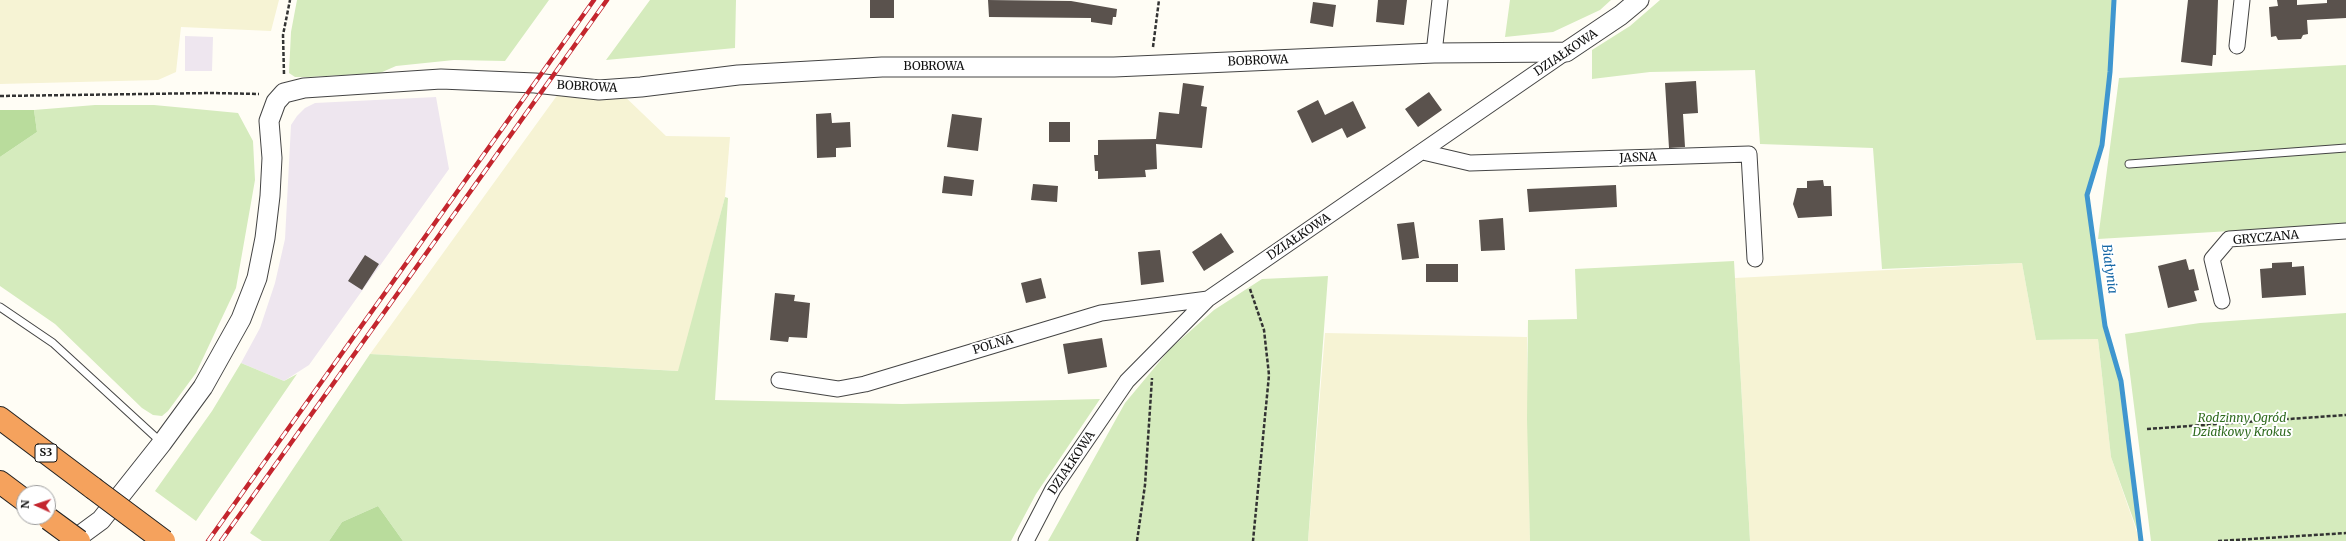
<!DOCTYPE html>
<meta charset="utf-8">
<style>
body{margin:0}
#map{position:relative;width:2346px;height:541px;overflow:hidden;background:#fffdf5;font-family:Merriweather,serif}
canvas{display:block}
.north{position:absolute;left:16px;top:485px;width:40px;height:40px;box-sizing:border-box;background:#fff;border:1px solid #a0a0a0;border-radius:50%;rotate:273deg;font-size:11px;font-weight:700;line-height:16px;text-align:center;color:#111}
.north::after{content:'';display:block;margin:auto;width:14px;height:18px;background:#c4262e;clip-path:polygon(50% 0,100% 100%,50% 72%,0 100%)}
</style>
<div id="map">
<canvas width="2346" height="541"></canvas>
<div class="north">N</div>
</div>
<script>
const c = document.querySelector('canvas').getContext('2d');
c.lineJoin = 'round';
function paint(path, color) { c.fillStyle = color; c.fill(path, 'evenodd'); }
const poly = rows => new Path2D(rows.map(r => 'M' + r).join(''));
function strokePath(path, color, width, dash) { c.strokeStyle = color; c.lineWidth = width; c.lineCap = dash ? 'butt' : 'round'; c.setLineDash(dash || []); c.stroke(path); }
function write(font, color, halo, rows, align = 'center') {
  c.font = font + ' Merriweather,serif'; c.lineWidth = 4; c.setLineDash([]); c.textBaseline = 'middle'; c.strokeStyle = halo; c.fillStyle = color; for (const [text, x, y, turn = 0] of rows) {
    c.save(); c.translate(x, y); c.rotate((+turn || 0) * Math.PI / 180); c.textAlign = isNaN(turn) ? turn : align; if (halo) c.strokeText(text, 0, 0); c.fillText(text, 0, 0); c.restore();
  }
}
const industrial = poly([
 [185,36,213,37,212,71,185,71],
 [436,97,449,169,309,365,284,381,241,363,260,328,275,283,285,239,291,125,297,116,305,108,315,103]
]);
const farmland = poly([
 [0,0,279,0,271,31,181,27,176,72,158,80,0,84],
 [561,90,618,90,666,136,730,137,725,197,679,371,370,354],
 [2022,263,2036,340,2098,339,2111,457,2140,541,1750,541,1735,278],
 [1325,333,1527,337,1530,541,1308,541]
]);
const green = poly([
 [297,0,549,0,505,61,454,60,396,66,380,73,308,77,295,77,289,73,291,32],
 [650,0,736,0,735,48,606,60],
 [1510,0,1611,0,1600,10,1553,32,1505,37],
 [1660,0,2114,0,2110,72,2102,145,2087,196,2105,326,2121,381,2141,541,2111,457,2098,339,2036,340,2022,263,1882,269,1873,148,1760,144,1755,70,1650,72,1592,79,1592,50,1630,26],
 [2346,65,2346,224,2098,239,2119,78],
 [95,105,154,105,238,113,253,141,255,180,236,288,196,373,168,411,162,416,153,415,142,408,55,324,0,286,0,157,37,132,34,110],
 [725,197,728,198,715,400,902,404,1100,399,1036,494,1011,541,403,541,378,506,342,522,329,541,262,541,250,533,370,354,678,371],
 [1734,261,1750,541,1530,541,1527,419,1528,320,1577,319,1575,269],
 [1328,276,1308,541,1048,541,1125,403,1170,349,1214,310,1262,279],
 [2346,313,2346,541,2151,541,2125,334,2200,323],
 [241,363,284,381,297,374,196,521,155,491,212,411]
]);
const forest = poly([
 [0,110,34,110,37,132,0,157],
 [378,506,403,541,329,541,342,522]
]);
const stream = poly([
 [2114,0,2110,72,2102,145,2087,195,2105,326,2121,381,2141,541]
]);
const building = poly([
 [870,0,894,0,894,18,870,18],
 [988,0,1071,1,1117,9,1116,17,1113,17,1112,25,1091,22,1091,18,989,17],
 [1378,0,1407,0,1404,25,1376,22],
 [2188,0,2218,0,2216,55,2213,55,2212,66,2181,62],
 [2277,0,2297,0,2297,5,2327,3,2327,0,2346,0,2346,18,2307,20,2308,34,2303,35,2301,39,2278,40,2276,36,2271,37,2269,7,2278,6],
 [1313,2,1336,5,1333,27,1310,23],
 [1696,81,1698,113,1683,114,1685,147,1669,148,1665,83],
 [1183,83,1204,86,1201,106,1207,107,1202,148,1156,144,1157,169,1145,170,1146,177,1098,179,1098,171,1095,171,1094,155,1098,155,1098,140,1156,139,1159,112,1179,114],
 [1429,92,1442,110,1418,127,1405,109],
 [1318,100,1325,115,1353,101,1366,128,1347,138,1342,128,1312,143,1297,111],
 [831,113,832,123,850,122,851,147,836,148,836,157,817,158,816,114],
 [952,114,982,118,978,151,947,147],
 [1049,122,1070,122,1070,142,1049,142],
 [944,176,974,180,972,196,942,193],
 [1823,180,1824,186,1831,186,1832,216,1798,218,1793,204,1797,188,1807,188,1807,181],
 [1033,184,1058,186,1057,202,1031,200],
 [1616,185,1617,207,1529,212,1527,189],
 [1503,218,1505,250,1481,251,1479,220],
 [1414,222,1419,258,1402,260,1397,224],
 [1221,233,1234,252,1204,271,1192,252],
 [1160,250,1164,282,1141,285,1138,252],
 [365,255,379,264,362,290,348,281],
 [2186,259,2189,270,2194,269,2199,290,2194,291,2197,301,2168,308,2158,266],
 [2292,262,2292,267,2304,266,2306,295,2262,298,2260,269,2272,268,2272,263],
 [1426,264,1458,264,1458,282,1426,282],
 [1041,278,1046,298,1026,303,1021,283],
 [775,293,795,295,794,301,810,303,807,338,789,337,788,342,770,340],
 [1102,338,1107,367,1068,374,1063,344]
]);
const path = poly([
 [1153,47,1159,0],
 [284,74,283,35,290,0],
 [0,96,212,93,259,94],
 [1250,289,1264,330,1269,375,1253,541],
 [2147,429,2346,415],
 [1137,541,1145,485,1152,378],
 [2218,541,2346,533]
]);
const service = poly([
 [2129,164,2346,148],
 [0,307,53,343,162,443]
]);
const minor = poly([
 [2237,46,2242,0],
 [1434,53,1440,0],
 [1423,152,1470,163,1749,154,1755,259],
 [2222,301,2212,259,2229,239,2346,231],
 [779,380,838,389,865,384,1101,313,1208,299],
 [1026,541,1053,489,1127,381,1208,299,1566,52]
]);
const tertiary = poly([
 [69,541,82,534,101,520,162,443,203,387,241,319,257,278,265,238,270,196,272,158,269,121,276,102,284,93,304,88,441,79,535,83,599,90,641,87,738,75,882,67,1114,67,1434,53,1566,52,1621,15,1639,0]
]);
const motorway = poly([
 [0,418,93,488],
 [0,482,24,500]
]);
const rail = poly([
 [208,541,594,0],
 [221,541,607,0]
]);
const motorwayBridge = poly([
 [93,488,164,541],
 [49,519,79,541]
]);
const shields = [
 [46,453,22]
];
const shieldNames = [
 ["S3",46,453]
];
const streetNames = [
 ["DZIAŁKOWA",1566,53,-34],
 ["BOBROWA",1258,61,-2],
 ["BOBROWA",934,67],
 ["BOBROWA",587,87,3],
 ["JASNA",1638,158,-2],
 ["DZIAŁKOWA",1299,237,-34],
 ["GRYCZANA",2266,238,-5],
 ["POLNA",993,345,-17],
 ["DZIAŁKOWA",1072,463,-56]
];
const parkNames = [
 ["Rodzinny Ogród",2242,419],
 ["Działkowy Krokus",2242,433]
];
const waterNames = [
 ["Białynia",2109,269,82]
];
paint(industrial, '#eee6ef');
paint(farmland, '#f6f3d4');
paint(green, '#d5ebbd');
paint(forest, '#b9dc9c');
strokePath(stream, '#3f96cf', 5);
paint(building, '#5a524d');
strokePath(service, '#444', 9);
strokePath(minor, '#444', 17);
strokePath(tertiary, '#444', 21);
strokePath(motorway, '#222', 24);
strokePath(path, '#333', 2.5, [4, 2]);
strokePath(service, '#fff', 7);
strokePath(minor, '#fff', 15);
strokePath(tertiary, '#fff', 19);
strokePath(motorway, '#f5a25d', 22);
strokePath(rail, '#c4262e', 4.5);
strokePath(rail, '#fff', 3, [9]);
strokePath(motorwayBridge, '#222', 24, []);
strokePath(motorwayBridge, '#f5a25d', 22);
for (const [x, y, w] of shields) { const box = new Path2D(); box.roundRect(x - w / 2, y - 9, w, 18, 3); c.fillStyle = '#fff'; c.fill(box); strokePath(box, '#111', 1); }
write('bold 11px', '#111', null, shieldNames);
write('12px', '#111', '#fff', streetNames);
write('italic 12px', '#2f6b1f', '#fff', parkNames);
write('italic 13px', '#1768a6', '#fff', waterNames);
</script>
